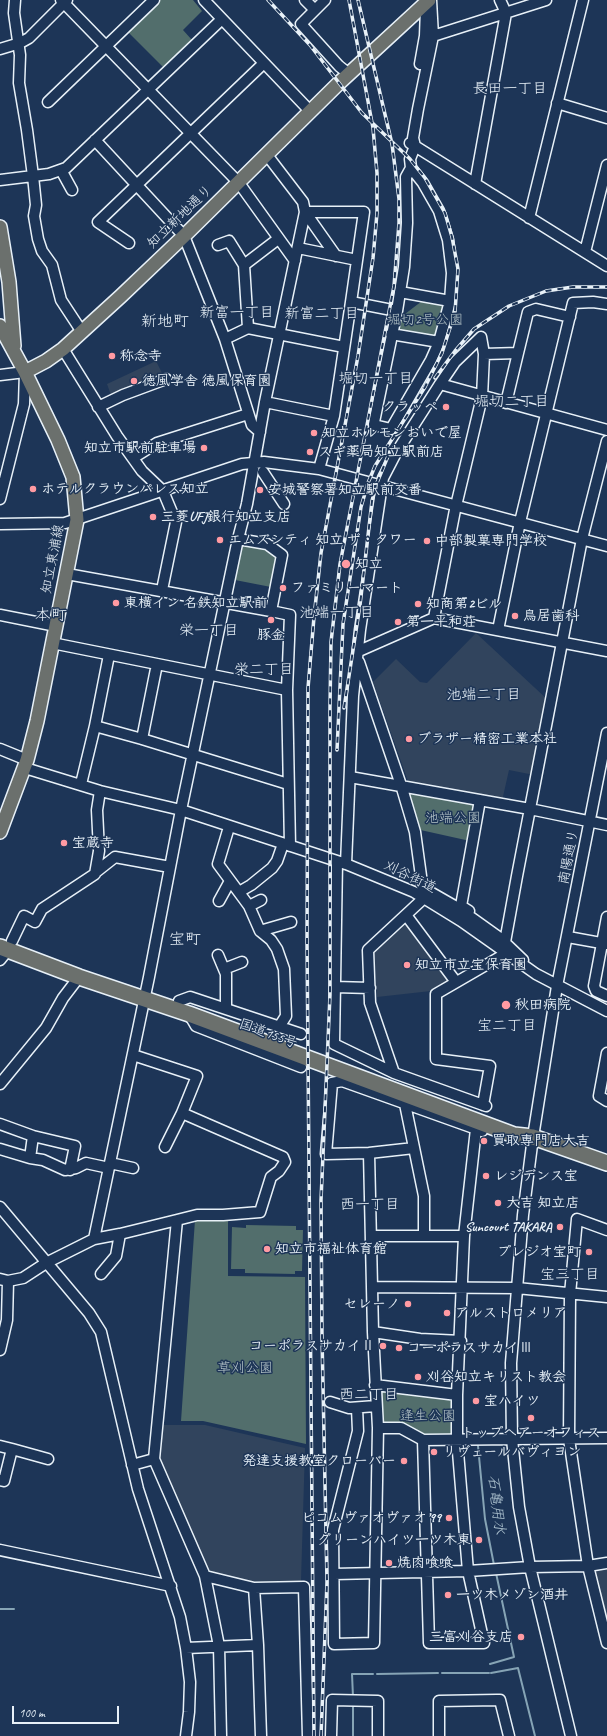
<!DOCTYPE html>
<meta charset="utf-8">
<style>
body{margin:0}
#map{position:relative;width:607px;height:1736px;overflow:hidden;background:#1d3557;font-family:Caveat,sans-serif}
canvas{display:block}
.scale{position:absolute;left:12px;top:1706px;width:107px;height:18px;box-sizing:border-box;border:2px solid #e8f1f8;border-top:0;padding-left:5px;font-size:12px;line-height:14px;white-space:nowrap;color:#e8f1f8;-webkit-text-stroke:3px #1d3557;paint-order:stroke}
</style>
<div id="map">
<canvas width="607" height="1736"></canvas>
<div class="scale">100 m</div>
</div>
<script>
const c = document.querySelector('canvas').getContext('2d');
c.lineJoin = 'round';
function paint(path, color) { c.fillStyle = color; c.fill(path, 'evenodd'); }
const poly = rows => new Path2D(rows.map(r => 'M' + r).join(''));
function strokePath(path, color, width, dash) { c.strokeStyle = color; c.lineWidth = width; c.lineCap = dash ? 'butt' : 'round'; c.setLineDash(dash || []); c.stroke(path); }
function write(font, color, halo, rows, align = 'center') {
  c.font = font + ' Caveat,"Klee One",sans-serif'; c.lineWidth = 3; c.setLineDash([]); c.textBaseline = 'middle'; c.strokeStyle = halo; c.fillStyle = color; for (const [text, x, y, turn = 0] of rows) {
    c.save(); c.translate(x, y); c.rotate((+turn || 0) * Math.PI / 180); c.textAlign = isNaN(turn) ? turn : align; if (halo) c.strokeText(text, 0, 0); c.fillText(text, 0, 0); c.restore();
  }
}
const built = poly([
 [156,361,164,377,112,398,107,384],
 [476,633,549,701,534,775,509,770,502,801,409,784,373,682,396,659,420,682,427,683],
 [407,923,449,980,431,991,377,997,374,952],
 [161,1425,205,1425,305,1448,301,1581,255,1585,207,1573,157,1458],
 [607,1569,607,1629,593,1571]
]);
const green = poly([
 [160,0,193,0,202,11,183,30,192,40,164,68,128,32],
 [426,298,446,304,436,337,396,332,401,317],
 [246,543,266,548,278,556,271,587,235,580,243,545],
 [406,790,475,804,470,841,416,829],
 [228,1219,228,1276,305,1277,306,1444,203,1421,181,1421,195,1220],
 [246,1225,296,1226,296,1230,303,1230,302,1271,295,1271,295,1274,245,1273,245,1269,231,1269,232,1227,246,1228],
 [377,1389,454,1398,454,1435,425,1436,380,1425]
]);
const stream = poly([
 [478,1446,485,1519,494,1565],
 [0,1609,14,1609],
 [490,1664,514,1657,496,1573],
 [442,1673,489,1673],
 [491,1673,518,1668,535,1736],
 [377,1674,438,1673],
 [353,1697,352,1674,373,1674],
 [353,1704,353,1736]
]);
const minor = poly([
 [15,0,14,13,20,55,19,83,27,130,33,176,36,205,34,216,38,239,42,251,52,265,61,300,82,332],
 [61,0,239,183,295,261],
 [204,0,310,111],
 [305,0,315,10],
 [325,0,301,24,339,66,349,74],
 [433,36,546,0],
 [0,49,20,43,29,38,67,0],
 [420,64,425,36,426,8],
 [48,102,154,0],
 [557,103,607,118],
 [95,140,184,236,225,339,252,425,260,432],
 [410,143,607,266],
 [411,168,423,183,439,211,448,240,452,273,450,301,439,342,431,360,391,429,374,425,374,422,397,311,404,267,407,223,406,177,411,168,410,159,415,146,413,138,418,109,433,36,431,0],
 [61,170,72,190],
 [0,180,49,174,66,168,222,19],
 [475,184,506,13,500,0],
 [305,212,364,212,351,302],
 [305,212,336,256],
 [529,218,583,0],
 [129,243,98,222,264,63],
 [218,245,229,241,244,265],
 [298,248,357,260],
 [585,252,607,165],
 [400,292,450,301],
 [248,328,244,265,278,239],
 [391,334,439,342],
 [225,339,248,328,344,347],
 [63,349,117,436,142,471,163,491,176,522,162,590],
 [0,375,25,372,24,404,0,499],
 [440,384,607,430],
 [265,402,334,416,351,302,397,311],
 [506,403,518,353],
 [98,407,123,395,166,379],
 [133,458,157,443,248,414],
 [319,469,334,416],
 [263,472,284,504],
 [0,524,65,523,242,464,264,462,319,469,607,546],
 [238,539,267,544,282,555,271,611,290,615,287,690,290,846],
 [67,574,271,611],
 [0,615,56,626],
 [434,618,455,510,482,397,484,354],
 [498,630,520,522,573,303,593,302,607,304],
 [52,643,287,690],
 [359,651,434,618,607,651],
 [359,662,401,785,415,832,424,898],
 [95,726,109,655],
 [142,739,157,664],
 [0,749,27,760],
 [25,768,100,791,181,810,346,864,414,892,461,921,536,974,607,1011],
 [350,777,530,809,607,825],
 [81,784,95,726,142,739,288,784],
 [229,827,218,864,249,906,260,931,271,940,277,949,284,969,286,1016,279,1027],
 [337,861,334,1044,394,1073,486,1106],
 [346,864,353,696,360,630,383,478,396,453,440,384,455,362,481,337,484,354,518,353,528,312,536,309,570,317],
 [96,872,115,857,170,867],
 [239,892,251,885,272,868,277,861,283,844],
 [430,892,458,908,500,938,523,960],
 [219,901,230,881],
 [249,906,261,900],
 [469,911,461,906,480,800],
 [406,915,456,982],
 [607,917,594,986,596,991,607,996],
 [260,931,291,922],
 [568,937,607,944],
 [12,941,24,916,35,922,42,909,95,874,99,851,97,810,100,791],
 [505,954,505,942,517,876,582,539,607,441],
 [218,955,226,974,226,1009],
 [0,960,8,950],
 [224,969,242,962],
 [335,987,370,988],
 [179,1001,190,997,301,1034],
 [189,1014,196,1026,301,1067],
 [607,1053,599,1096,607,1101],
 [133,1055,197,1076,182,1113,283,1157,285,1162,279,1171,271,1177,260,1212,223,1215,197,1215,177,1220,154,1459,205,1576,219,1646,221,1736],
 [394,1073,370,1003,368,950,424,898],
 [0,1084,46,1028,63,998,79,977],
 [405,1104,424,1196,424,1235],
 [483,1105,490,1066,436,1059,436,994,505,954],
 [0,1124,33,1136,75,1146,70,1170],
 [165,1147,182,1113],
 [414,1148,369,1153,326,1154,332,1083,342,1081,482,1131],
 [0,1149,30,1158,43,1160,65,1170,76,1168,86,1163,109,1168],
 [30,1158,33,1136],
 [110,1163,133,1168],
 [0,1207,89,1313,101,1332,138,1489,180,1617,186,1648,190,1682,189,1712,186,1736],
 [607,1230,577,1219,570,1294,569,1439,588,1566,607,1643],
 [371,1236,464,1236],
 [94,1239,149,977,181,810,238,539,247,504,265,402,305,212,303,202,267,155],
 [101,1274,116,1256,120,1234],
 [0,1279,8,1281,23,1278,46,1263,94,1239,120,1234,177,1220],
 [372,1287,517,1288,607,1297],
 [373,1332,420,1339,461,1341],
 [0,1350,7,1320,8,1281],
 [375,1385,457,1395],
 [330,1402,349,1408,376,1406],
 [357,1408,358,1431,333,1530,334,1644,374,1643,378,1428,373,1332,369,1153],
 [378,1428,401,1428,423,1440,607,1438],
 [423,1440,429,1643,484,1643,468,1571,457,1440,457,1395,464,1236,476,1129],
 [0,1446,12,1449,4,1481,0,1480],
 [12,1449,48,1459],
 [132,1465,154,1459],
 [0,1550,171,1586],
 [334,1574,468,1571,530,1567,588,1566,607,1563],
 [205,1576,254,1588,304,1587,308,1736],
 [254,1588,258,1645,261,1736],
 [186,1648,258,1645],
 [331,1736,332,1700,378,1701,378,1736],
 [439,1736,439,1701,497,1700,500,1700,509,1736],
 [571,1736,530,1567,519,1507,512,1439,511,1363,523,1215,533,1137,557,986,607,733]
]);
const major = poly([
 [0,227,9,282,14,346],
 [0,326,25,372,58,440,73,477,77,520,37,721,27,760,0,832],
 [25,372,46,361,63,349,121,296,184,236,339,83,429,0]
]);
const highway = poly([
 [0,947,79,977,189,1014,514,1135,533,1137,607,1163]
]);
const rail = poly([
 [268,0,310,45,362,113,410,159,425,178,445,213,452,237,458,269,455,312,442,353,425,387,375,466,368,483,361,507,343,624,337,750],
 [435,378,455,351,474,329,509,306,546,291,573,287,607,287],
 [344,708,360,605,372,501,376,485,391,449],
 [314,1736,307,942,308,688,314,617,321,553,358,356,373,258,377,213,377,173,373,128,349,0],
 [321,1736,327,1582,322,1337,321,1200,330,995,330,707,331,642,340,564,394,286,399,223,399,199,392,144,358,0]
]);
const markers = [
 [112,356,4,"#ff9aa2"],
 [134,381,4,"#ff9aa2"],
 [446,407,4,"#ff9aa2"],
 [314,433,4,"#ff9aa2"],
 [204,448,4,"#ff9aa2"],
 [310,452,4,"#ff9aa2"],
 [33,489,4,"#ff9aa2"],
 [260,490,4,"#ff9aa2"],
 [153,517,4,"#ff9aa2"],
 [220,540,4,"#ff9aa2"],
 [427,541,4,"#ff9aa2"],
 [346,564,5,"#ff9aa2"],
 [283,588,4,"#ff9aa2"],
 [116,603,4,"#ff9aa2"],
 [418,604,4,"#ff9aa2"],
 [515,616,4,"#ff9aa2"],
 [271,620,4,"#ff9aa2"],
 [398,622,4,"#ff9aa2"],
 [409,739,4,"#ff9aa2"],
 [64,843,4,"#ff9aa2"],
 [407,965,4,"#ff9aa2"],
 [506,1005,5,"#ff9aa2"],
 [484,1141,4,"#ff9aa2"],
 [486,1176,4,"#ff9aa2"],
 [498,1203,4,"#ff9aa2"],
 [560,1227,4,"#ff9aa2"],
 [267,1249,4,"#ff9aa2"],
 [589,1252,4,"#ff9aa2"],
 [408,1304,4,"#ff9aa2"],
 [447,1313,4,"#ff9aa2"],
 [383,1346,4,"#ff9aa2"],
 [399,1348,4,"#ff9aa2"],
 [418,1377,4,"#ff9aa2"],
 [476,1401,4,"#ff9aa2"],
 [531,1418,4,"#ff9aa2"],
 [434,1452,4,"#ff9aa2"],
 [404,1461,4,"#ff9aa2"],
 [449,1518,4,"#ff9aa2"],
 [479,1540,4,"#ff9aa2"],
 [389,1563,4,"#ff9aa2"],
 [448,1595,4,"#ff9aa2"],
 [521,1637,4,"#ff9aa2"]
];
const streetNames = [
 ["知立新地通り",180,217,-44],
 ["知立東浦線",53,559,-79],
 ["南陽通り",569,857,-79],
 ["刈谷街道",410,877,26],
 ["国道155号",268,1034,20]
];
const parkNames = [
 ["堀切2号公園",425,320],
 ["池端公園",453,818],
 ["草刈公園",245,1368],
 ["逢生公園",428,1416]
];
const poiNames = [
 ["称念寺",120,356],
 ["徳風学舎 徳風保育園",142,381],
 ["クラッペ",438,407,"right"],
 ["知立ホルモンおいで屋",322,433],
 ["知立市駅前駐車場",196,448,"right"],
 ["スギ薬局知立駅前店",318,452],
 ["ホテルクラウンパレス知立",41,489],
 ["安城警察署知立駅前交番",268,490],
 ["三菱UFJ銀行知立支店",161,517],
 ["エムズシティ 知立 ザ・タワー",228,540],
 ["中部製菓専門学校",435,541],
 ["知立",355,564],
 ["ファミリーマート",291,588],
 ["東横イン 名鉄知立駅前",124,603],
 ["知商第2ビル",426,604],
 ["鳥居歯科",523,616],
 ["第一平和荘",406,622],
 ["豚金",271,635,"center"],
 ["ブラザー精密工業本社",417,739],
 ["宝蔵寺",72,843],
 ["知立市立宝保育園",415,965],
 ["秋田病院",515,1005],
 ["買取専門店大吉",492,1141],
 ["レジデンス宝",494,1176],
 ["大吉 知立店",506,1203],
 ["Suncourt TAKARA",552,1227,"right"],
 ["知立市福祉体育館",275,1249],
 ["プレジオ宝町",581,1252,"right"],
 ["セレーノ",400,1304,"right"],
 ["アルストロメリア",455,1313],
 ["コーポラスサカイⅡ",375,1346,"right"],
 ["コーポラスサカイⅢ",407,1348],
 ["刈谷知立キリスト教会",426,1377],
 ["宝ハイツ",484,1401],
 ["トップヘアーオフィス",531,1433,"center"],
 ["リヴェールバヴィヨン",442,1452],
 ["発達支援教室クローバー",396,1461,"right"],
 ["ピコムヴァオヴァオ’99",441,1518,"right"],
 ["グリーンハイツ一ツ木東",471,1540,"right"],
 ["焼肉喰喰",397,1563],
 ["一ツ木メゾン酒井",456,1595],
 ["三富刈谷支店",513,1637,"right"]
];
const neighbourhoodNames = [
 ["長田一丁目",510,89],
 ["新富一丁目",237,313],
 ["新富二丁目",322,314],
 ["堀切一丁目",376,379],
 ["堀切二丁目",512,402],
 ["池端一丁目",337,613],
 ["栄一丁目",209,631],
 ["栄二丁目",264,670],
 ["池端二丁目",484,695],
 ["宝二丁目",507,1026],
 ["西一丁目",370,1205],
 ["宝三丁目",570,1275],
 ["西二丁目",369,1395]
];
const waterNames = [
 ["石亀用水",496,1505,83]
];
const quarterNames = [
 ["新地町",165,322],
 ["本町",51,616],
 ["宝町",185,940]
];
paint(built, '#31445d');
paint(green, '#526e6c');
strokePath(stream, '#86a4b5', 2);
strokePath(minor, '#e8f1f8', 13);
strokePath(major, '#e8f1f8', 16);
strokePath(highway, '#e8f1f8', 18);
strokePath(minor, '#1d3557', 10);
strokePath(major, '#6b706d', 13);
strokePath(highway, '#6b706d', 15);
strokePath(rail, '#e8f1f8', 3.5);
strokePath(rail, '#1d3557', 2, [6]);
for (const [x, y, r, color] of markers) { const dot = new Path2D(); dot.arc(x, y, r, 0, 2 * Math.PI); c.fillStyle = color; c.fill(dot); strokePath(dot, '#1d3557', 1.5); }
write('14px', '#e8f1f8', '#1d3557', streetNames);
write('14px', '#b4c3c7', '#1d3557', parkNames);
write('bold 14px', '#e8f1f8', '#1d3557', poiNames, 'left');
write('15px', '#e8f1f8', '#1d3557', neighbourhoodNames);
write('italic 15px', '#afc4d1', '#1d3557', waterNames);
write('16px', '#e8f1f8', '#1d3557', quarterNames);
</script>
